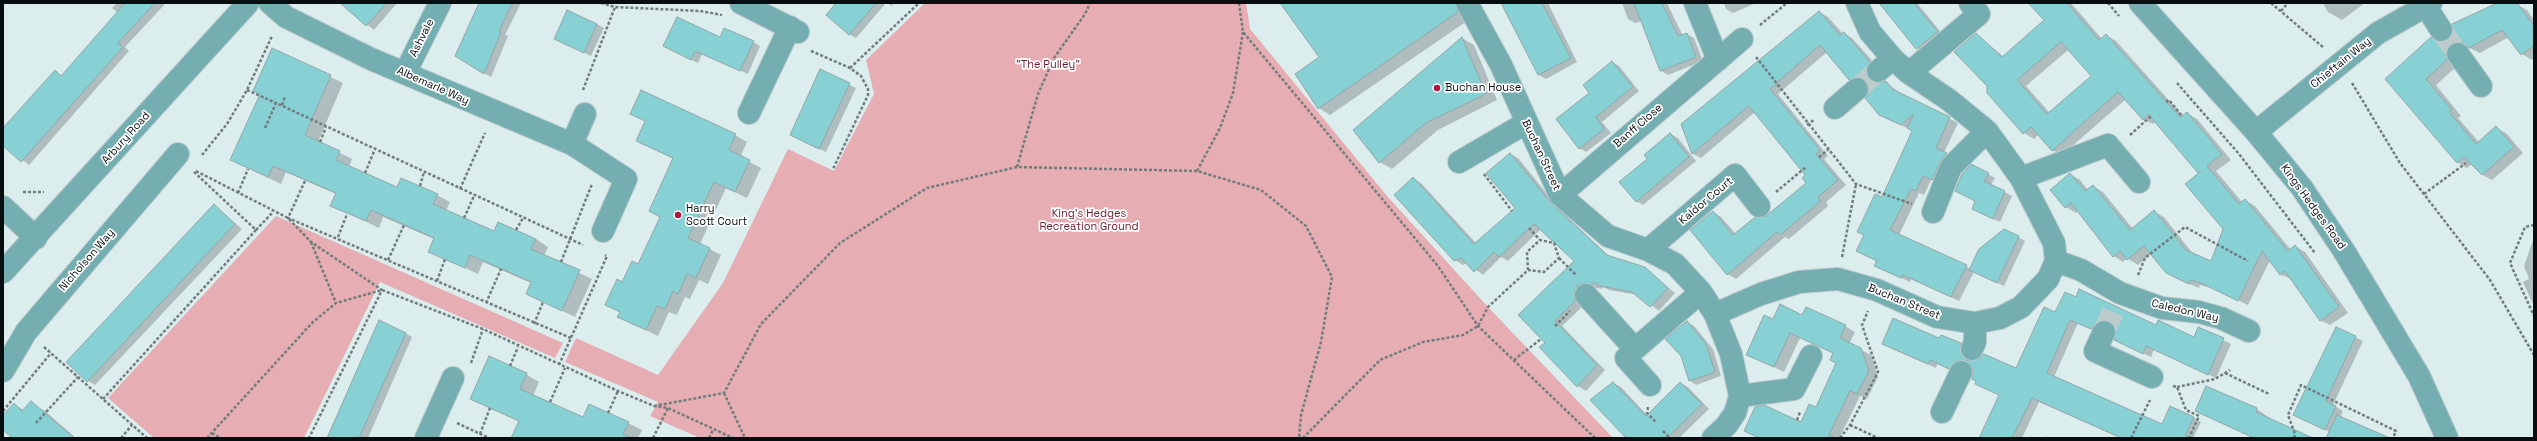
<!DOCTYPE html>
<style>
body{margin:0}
#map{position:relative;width:2537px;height:441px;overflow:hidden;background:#dcedee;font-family:"Space Grotesk",sans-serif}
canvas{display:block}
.frame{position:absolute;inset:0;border:4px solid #080e0f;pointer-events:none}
</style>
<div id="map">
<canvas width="2537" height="441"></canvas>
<div class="frame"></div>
</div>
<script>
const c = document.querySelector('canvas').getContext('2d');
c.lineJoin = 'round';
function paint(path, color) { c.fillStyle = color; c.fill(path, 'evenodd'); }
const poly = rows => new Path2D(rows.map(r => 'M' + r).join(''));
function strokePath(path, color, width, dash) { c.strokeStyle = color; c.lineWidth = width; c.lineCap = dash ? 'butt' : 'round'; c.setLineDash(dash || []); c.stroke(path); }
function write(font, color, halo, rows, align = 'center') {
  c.font = font + ' "Space Grotesk",sans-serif'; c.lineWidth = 3.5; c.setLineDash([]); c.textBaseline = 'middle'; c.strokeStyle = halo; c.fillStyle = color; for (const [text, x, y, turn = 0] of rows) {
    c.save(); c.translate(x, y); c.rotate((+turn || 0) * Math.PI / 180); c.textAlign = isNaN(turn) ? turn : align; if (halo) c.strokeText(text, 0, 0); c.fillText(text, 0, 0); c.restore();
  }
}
const green = poly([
 [925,3,1246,3,1250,29,1387,196,1488,307,1613,438,700,438,650,416,658,402,565,362,576,338,658,375,723,283,788,149,834,171,874,94,866,60],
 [276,216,563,343,555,358,380,282,304,438,154,438,108,398]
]);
const shadow = poly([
 [117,3,166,3,125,47,129,51,29,165,3,145,3,130,55,71,62,76,118,13,112,8],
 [354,3,397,3,374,30,348,9],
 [480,3,521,3,505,35,508,36,491,77,484,73],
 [838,3,886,3,856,38,849,34],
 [887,3,894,3,892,6],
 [1284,3,1460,3,1467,21,1330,115,1319,108,1321,57],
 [1502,3,1548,3,1577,62,1546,79,1539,75],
 [1622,3,1667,3,1683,36,1687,34,1694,38,1703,61,1668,75,1661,71,1642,21,1635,23,1628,19],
 [1724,3,1756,3,1733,13,1726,9],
 [1889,3,1917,3,1944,36,1923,52,1916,48],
 [2030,3,2071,3,2102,39,2106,35,2116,41,2183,116,2187,113,2197,119,2231,160,2216,171,2242,202,2245,200,2255,206,2291,250,2295,246,2305,252,2348,313,2330,325,2320,320,2292,279,2281,275,2270,260,2248,305,2212,288,2200,285,2199,288,2177,279,2167,273,2152,253,2138,265,2127,258,2123,262,2114,256,2078,211,2076,213,2066,207,2070,174,2080,180,2088,190,2093,186,2103,192,2133,229,2154,212,2164,217,2194,255,2211,263,2224,228,2199,173,2156,121,2153,124,2143,119,2126,99,2062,155,2052,150,2039,134,2034,139,2024,133,1988,86,1976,34,2004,57,2045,20],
 [2068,50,2092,76,2050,113,2026,86],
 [2323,3,2365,3,2342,20,2328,12],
 [2499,3,2515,3,2527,10,2534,20,2534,58,2532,60,2522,54,2509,37,2480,53,2467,47,2456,54,2457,66,2436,85,2461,116,2458,118,2479,142,2496,128,2506,133,2523,153,2492,180,2483,175,2472,164,2467,168,2457,162,2386,79,2441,44,2448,42],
 [1819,12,1828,17,1843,34,1844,33,1852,38,1878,67,1874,78,1876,83,1880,84,1886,82,1900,93,1958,123,1944,153,1955,159,1941,184,1931,180,1924,195,1919,193,1899,235,1971,269,2018,237,2025,241,2004,286,1974,272,1959,301,1911,279,1910,282,1875,266,1882,198,1913,131,1888,119,1870,93,1868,82,1858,84,1850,79,1827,52,1778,94,1828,156,1824,159,1846,185,1826,202,1828,206,1789,239,1785,237,1736,279,1728,274,1713,212,1721,217,1736,234,1767,217,1807,183,1806,175,1755,112,1701,158,1693,154,1682,125],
 [597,24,604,28,591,56,562,42],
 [721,38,753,42,760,46,748,74,702,54,698,63,671,50],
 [1462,38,1474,45,1497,100,1438,130,1392,169,1380,162],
 [272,49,343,83,318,142,352,159,349,167,397,189,437,195,450,202,446,211,494,232,536,239,548,247,544,256,592,279,575,317,527,294,531,283,483,262,478,274,429,251,434,239,383,217,379,228,331,205,336,194,286,172,281,184,231,160,261,95,254,91],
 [1612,62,1619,66,1639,91,1602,122,1611,133,1586,152,1579,148,1590,93],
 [820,71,856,88,826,152,798,139],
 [1671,134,1678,138,1696,161,1643,205,1636,201,1648,159],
 [735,135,747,142,740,157,761,168,747,198,726,188,700,244,721,255,708,284,699,280,690,299,685,297,677,315,669,312,658,336,619,317,621,312,607,304,638,265,661,217,674,159,637,140],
 [1511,154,1519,159,1559,209,1611,258,1644,268,1675,293,1659,311,1638,295,1609,290,1603,287,1601,289,1592,287,1583,306,1562,326,1605,370,1586,391,1578,386,1541,347,1546,343,1575,261,1541,229,1508,261,1501,257,1483,275,1467,263,1463,265,1455,260,1413,179,1421,183,1476,243,1516,208],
 [1988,174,1995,178,1991,185,2012,196,2000,222,1980,213,1976,201,1963,195],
 [214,205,242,229,95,385,88,381,67,362],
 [2534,237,2534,306,2523,282,2529,279,2524,266],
 [2076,298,2194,338,2199,328,2231,344,2216,378,2154,349,2151,357,2123,344,2113,325,2099,333,2078,323,2054,377,2162,425,2193,417,2201,422,2193,438,2121,438,2039,402,2022,438,1980,438,2000,395,1977,381,1972,365,1962,365,1957,372,1937,364,1936,368,1890,348,1940,340,1960,344,1968,349,1967,356,1971,361,2016,369,2056,314],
 [1802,316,1845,326,1855,332,1849,344,1871,355,1878,377,1867,399,1860,396,1840,437,1843,438,1758,438,1745,431,1801,423,1817,409,1837,363,1834,353,1800,338,1784,372,1747,354,1773,320],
 [1687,322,1694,326,1713,349,1721,376,1696,385,1689,380],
 [2336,328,2363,341,2333,405,2343,411,2340,418,2376,438,2327,438,2330,432,2301,418],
 [405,333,412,337,368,438,328,438],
 [526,374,539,382,533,396,584,418,628,423,642,430,638,438,520,438,520,422,471,399],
 [1613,383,1621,387,1648,416,1681,383,1689,388,1709,409,1679,438,1627,438],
 [31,403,45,411,76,438,13,438,3,417,14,405,24,410],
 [2257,409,2297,438,2253,438,2196,411]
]);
const building = poly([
 [125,3,155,3,118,43,123,47,21,162,3,146,3,128,55,70,61,76,125,3],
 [340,3,387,3,366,26,340,3],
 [479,3,512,3,499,31,501,32,484,74,455,56,479,3],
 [836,3,876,3,849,35,826,15,836,3],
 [1280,3,1455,3,1458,12,1318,109,1295,74,1319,57,1280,3],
 [1501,3,1542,3,1571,58,1538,75,1501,3],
 [1634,3,1662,3,1678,36,1687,33,1696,57,1660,71,1634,3],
 [1879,3,1914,3,1938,32,1916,49,1879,3],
 [2028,3,2067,3,2099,40,2106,34,2180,117,2187,112,2222,154,2207,166,2239,204,2245,199,2288,251,2295,245,2339,307,2320,321,2285,271,2280,275,2262,251,2238,301,2201,283,2190,280,2189,284,2166,273,2144,246,2127,260,2120,251,2113,257,2071,203,2065,208,2050,190,2070,173,2085,191,2093,185,2130,230,2154,210,2186,250,2211,261,2223,229,2185,184,2201,171,2198,173,2148,114,2143,120,2118,92,2052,151,2031,127,2023,134,1987,93,1987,86,1954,52,1976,33,2002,57,2044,20,2028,3],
 [2061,42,2091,76,2047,114,2017,80,2061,42],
 [2497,3,2517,3,2534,26,2534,46,2521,55,2502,30,2469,48,2463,43,2456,42,2447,49,2447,60,2426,79,2452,110,2449,112,2476,144,2496,126,2514,147,2482,175,2464,157,2457,163,2385,79,2431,37,2441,42,2447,41,2452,35,2452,24,2497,3],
 [567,10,597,24,584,53,554,39,567,10],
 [1819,11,1840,35,1844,32,1870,62,1866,72,1869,79,1879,83,1886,81,1892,89,1950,117,1936,148,1947,153,1940,162,1932,180,1923,176,1916,191,1911,189,1890,230,1967,265,1951,297,1903,275,1901,278,1874,266,1877,261,1856,251,1864,235,1857,232,1875,194,1882,197,1912,131,1907,128,1914,114,1901,125,1879,115,1865,98,1869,93,1867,81,1861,77,1849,80,1820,45,1770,89,1820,150,1816,154,1838,180,1818,197,1821,201,1780,235,1777,232,1727,275,1690,230,1713,211,1733,235,1754,218,1766,216,1806,183,1802,178,1805,175,1749,106,1692,154,1681,124,1819,11],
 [677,17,720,37,724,28,754,41,740,71,695,51,691,60,663,46,677,17],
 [1462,37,1486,94,1426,123,1379,163,1353,130,1462,37],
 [272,48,331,75,305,135,340,151,336,160,397,187,401,178,438,194,433,204,494,231,498,222,536,239,531,249,580,270,562,311,526,294,531,282,470,255,465,268,428,252,434,238,371,210,366,221,330,206,336,193,273,166,268,177,230,160,260,94,253,91,272,48],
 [1612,61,1633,87,1596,117,1604,129,1579,149,1556,119,1589,93,1583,85,1612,61],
 [820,69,850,83,819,149,790,135,820,69],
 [641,90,736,134,729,150,750,160,735,192,714,182,688,238,710,248,696,278,687,274,678,294,673,291,665,309,657,306,646,330,617,317,620,312,605,305,617,279,622,282,632,261,638,264,660,217,649,211,673,158,636,141,645,121,630,114,641,90],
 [1670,133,1689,157,1636,202,1619,182,1647,159,1644,155,1670,133],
 [1510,153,1551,203,1607,255,1645,267,1668,288,1650,307,1632,292,1600,286,1595,282,1592,285,1584,283,1577,286,1574,292,1575,301,1555,321,1597,365,1577,387,1539,347,1545,343,1518,315,1574,261,1534,224,1499,257,1494,252,1474,272,1461,258,1454,261,1394,195,1413,177,1474,244,1515,208,1486,173,1510,153],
 [1971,164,1989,173,1984,181,2005,191,1993,219,1972,209,1975,201,1955,191,1962,174,1971,164],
 [214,204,235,224,87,382,66,362,214,204],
 [2004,229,2019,236,1997,283,1969,270,1979,249,2004,229],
 [2079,289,2156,325,2158,320,2194,337,2198,327,2224,338,2208,375,2146,346,2143,354,2114,340,2116,331,2109,321,2097,322,2091,329,2070,320,2047,373,2162,424,2170,406,2194,417,2185,435,2193,438,2121,438,2032,398,2012,438,1979,438,1999,395,1975,384,1976,381,1972,379,1973,371,1971,365,1960,360,1954,362,1949,369,1930,360,1928,364,1882,344,1893,318,1939,338,1941,335,1961,343,1960,351,1967,361,1979,359,1984,354,2016,368,2044,307,2055,312,2065,292,2076,297,2079,289],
 [1780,304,1802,315,1806,307,1846,325,1840,338,1861,348,1869,371,1857,394,1850,391,1829,435,1835,438,1759,438,1744,431,1755,407,1764,405,1801,422,1809,404,1816,407,1836,363,1830,360,1833,353,1790,333,1774,367,1746,355,1764,315,1773,319,1780,304],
 [379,320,406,333,359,438,327,438,379,320],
 [1687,321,1706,344,1715,372,1689,381,1681,356,1665,339,1687,321],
 [2336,327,2356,336,2326,401,2336,406,2325,430,2293,415,2336,327],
 [489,356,527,373,520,389,583,417,589,404,629,422,623,434,631,438,511,438,519,421,470,399,489,356],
 [1613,382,1646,416,1680,382,1702,404,1667,438,1623,438,1625,437,1590,400,1613,382],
 [2206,386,2257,408,2256,412,2313,438,2254,438,2195,411,2206,386],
 [31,401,74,438,12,438,3,430,3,415,14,403,22,411,31,401],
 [2337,415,2390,438,2326,438,2337,415]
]);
const minorTunnel = poly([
 [2441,30,2458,54],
 [1857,89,1878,71],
 [2104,332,2115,306]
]);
const path = poly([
 [601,3,615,7,700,11,722,15],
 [1239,3,1243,32,1438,266,1478,326,1595,438],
 [2108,3,2119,16],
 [2271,3,2324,48],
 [2281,11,2288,3],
 [1760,25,1787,3],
 [811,51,850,68,861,76,868,89,868,95,833,169],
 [1756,57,1856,184,1912,204],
 [850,68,919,3],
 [2177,83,2239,154,2315,253],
 [2352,83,2400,163,2490,280,2534,355],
 [247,90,276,103],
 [583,90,615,7],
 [2166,102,2169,100,2182,116],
 [282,105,285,97],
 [1807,125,1815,119],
 [265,128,276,103,583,245],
 [2130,135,2151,116],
 [320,142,326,127],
 [202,155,227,124,247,90,272,36],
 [1819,157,1828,150],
 [1017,167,1038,94,1054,58,1085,14,1090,3],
 [196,171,288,218,311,242,382,290,309,438],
 [1197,171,1220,128,1233,93,1243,32],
 [365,173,375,149],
 [1484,174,1512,211],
 [305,181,288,218,571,338],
 [420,186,424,172],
 [460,189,485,133],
 [23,192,44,192],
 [1776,192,1806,167],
 [238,193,248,169],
 [2424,194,2466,163],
 [464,218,474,196],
 [2534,225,2525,227,2510,263,2534,316],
 [1529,228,1540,240],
 [256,230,273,212],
 [516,230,523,218],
 [338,237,347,214],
 [311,242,336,303],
 [1842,257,1856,184],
 [1559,258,1576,275],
 [388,260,404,225],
 [561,262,592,184],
 [2138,275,2145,258,2185,227,2248,261],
 [437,281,445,259],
 [486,303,501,269],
 [534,324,543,302],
 [1555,326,1570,311],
 [44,347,147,438],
 [1514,360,1541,339],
 [471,363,483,329],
 [559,365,607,256,605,255],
 [510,366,518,347],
 [2225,373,2269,394],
 [2173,386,2177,387,2186,410,2199,416,2189,438],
 [2177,387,2215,379,2230,370],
 [724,393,745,438],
 [103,399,256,230,193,171],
 [550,402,565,368],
 [654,406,724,393,761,324,840,243,927,188,1017,167,1197,171,1261,190,1306,226,1332,277,1321,342,1301,415,1299,438],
 [1648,407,1647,413,1656,422],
 [3,411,51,353],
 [608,413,618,391],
 [1797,420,1800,412],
 [36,423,78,377],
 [457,423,489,438],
 [1850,425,1878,438],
 [1663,431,1670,438],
 [212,433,220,438],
 [480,434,490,408],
 [121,438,132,425],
 [207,438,312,323,336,303,382,290,483,329,618,391,654,406,668,408,733,438],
 [653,438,668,408],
 [709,438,713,430],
 [1303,438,1380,360,1423,342,1463,335,1478,326,1488,307,1528,270,1544,272,1559,258,1554,243,1540,240,1527,252,1528,270],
 [1840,438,1850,425,1878,372,1862,325,1868,311],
 [2047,438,2048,438],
 [2131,438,2150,400],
 [2294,438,2295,434,2288,415,2301,385,2396,431,2393,438]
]);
const minor = poly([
 [270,3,286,17,371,59,572,144,585,114],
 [741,3,798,32],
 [1467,3,1501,65,1560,195,1608,236,1648,250,1675,264,1701,292,1715,314,1761,294,1799,282,1838,279,1877,290,1937,317,1975,323,2000,318,2021,307,2048,279,2056,261,2054,243,2021,178,1987,131,1949,100,1909,73,1893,59,1870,32,1857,3],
 [1695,3,1718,60],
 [2140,3,2256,132,2302,188,2344,251,2419,376,2447,438],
 [2425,5,2441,30],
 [2458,54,2481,86],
 [1878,71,1893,59],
 [405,73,440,3],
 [1909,73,1979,14,1970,3],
 [1835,108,1857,89],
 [749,113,790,27],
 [2256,132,2378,33,2431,3],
 [572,144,626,179,603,231],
 [1459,162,1526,123],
 [2021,178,2108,145,2139,182],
 [1560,195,1742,39],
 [3,207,36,238],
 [1933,212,1951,167,1987,131],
 [1648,250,1735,175,1759,206],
 [2056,261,2081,270,2120,293,2162,308,2199,312,2221,318,2249,331],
 [3,272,248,3],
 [1586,295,1635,349,1701,292],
 [2104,332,2095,351,2152,377],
 [1635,349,1626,358,1650,385],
 [1972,349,1975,342,1975,323],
 [3,371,26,332,178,154],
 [1740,396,1794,389,1811,356],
 [1942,412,1961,372],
 [426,438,453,378],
 [1713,438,1726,426,1735,413,1740,396,1731,354,1715,314]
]);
const markers = [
 [1437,88,4,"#ab1643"],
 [678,215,4,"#ab1643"]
];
const streetNames = [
 ["Ashvale",422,38,-63],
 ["Chieftain Way",2341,63,-39],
 ["Albemarle Way",433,86,24],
 ["Banff Close",1638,126,-41],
 ["Arbury Road",126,138,-48],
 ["Buchan Street",1541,155,65],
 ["Kaldor Court",1706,201,-40],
 ["Kings Hedges Road",2313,207,54],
 ["Nicholson Way",87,260,-49],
 ["Buchan Street",1904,302,22],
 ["Caledon Way",2185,311,13]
];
const parkNames = [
 ["\"The Pulley\"",1048,65],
 ["King's Hedges",1089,214],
 ["Recreation Ground",1089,227]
];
const poiNames = [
 ["Buchan House",1445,88],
 ["Harry",686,209],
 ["Scott Court",686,222]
];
paint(green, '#e6adb3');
paint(shadow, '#0003');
paint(building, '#87d1d5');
strokePath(building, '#94a5a6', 1);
strokePath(minorTunnel, '#bccccd', 22, [22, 11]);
strokePath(minor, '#bac9ca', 24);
strokePath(path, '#717c7d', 2.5, [3, 2]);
strokePath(minor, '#74aeb1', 22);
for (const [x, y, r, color] of markers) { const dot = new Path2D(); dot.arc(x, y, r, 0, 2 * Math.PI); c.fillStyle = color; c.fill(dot); strokePath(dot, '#fff', 1.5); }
write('11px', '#080e0f', '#fff', streetNames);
write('11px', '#661d2d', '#fff', parkNames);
write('11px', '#080e0f', '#fff', poiNames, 'left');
</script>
